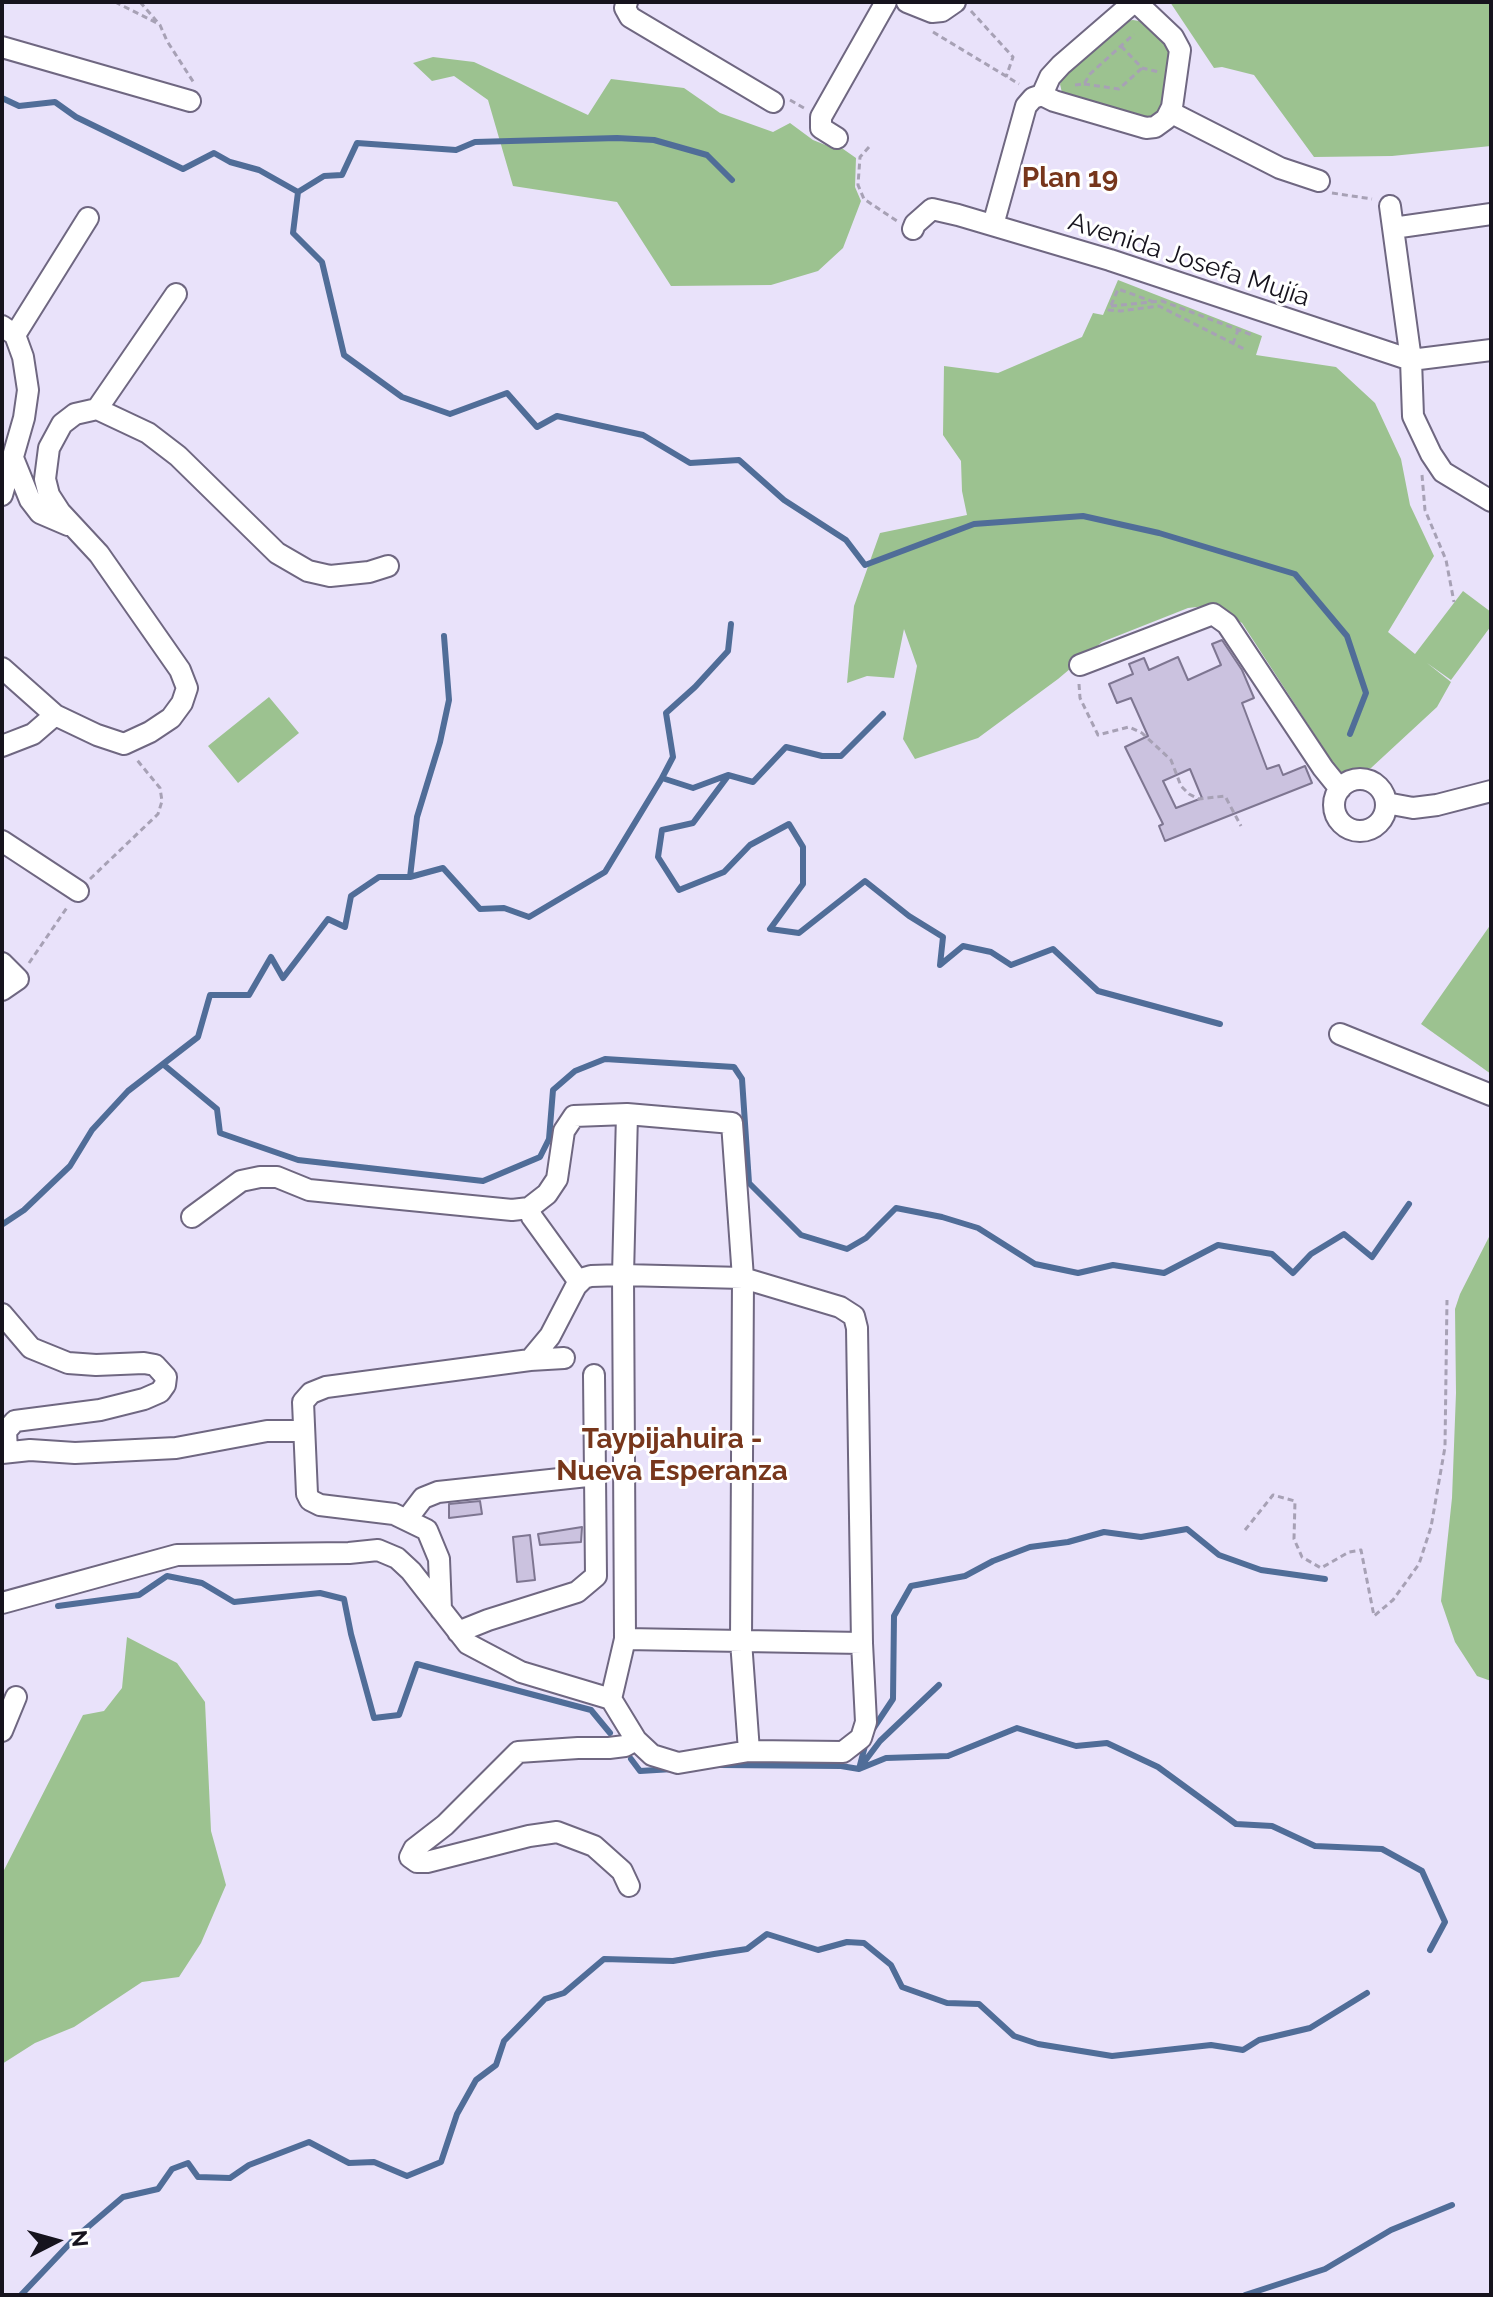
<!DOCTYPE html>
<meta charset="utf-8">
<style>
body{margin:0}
#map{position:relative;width:1493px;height:2297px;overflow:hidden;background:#e9e2fa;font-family:Raleway,sans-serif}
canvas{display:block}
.frame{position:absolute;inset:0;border:4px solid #16131d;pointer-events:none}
.north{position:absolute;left:16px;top:2201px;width:80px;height:80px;-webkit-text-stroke:6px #fff;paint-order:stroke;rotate:84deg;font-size:22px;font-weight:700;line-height:32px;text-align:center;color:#16131d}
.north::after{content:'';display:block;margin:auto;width:28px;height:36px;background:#16131d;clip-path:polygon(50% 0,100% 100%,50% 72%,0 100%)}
</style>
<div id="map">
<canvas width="1493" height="2297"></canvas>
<div class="frame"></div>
<div class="north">N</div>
</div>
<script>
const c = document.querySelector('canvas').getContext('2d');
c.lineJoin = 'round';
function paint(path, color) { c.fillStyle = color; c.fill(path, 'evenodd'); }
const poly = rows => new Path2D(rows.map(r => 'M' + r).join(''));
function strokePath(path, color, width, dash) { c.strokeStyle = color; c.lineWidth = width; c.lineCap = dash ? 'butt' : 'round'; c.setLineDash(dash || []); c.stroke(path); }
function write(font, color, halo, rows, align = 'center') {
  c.font = font + ' Raleway,sans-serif'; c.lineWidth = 6; c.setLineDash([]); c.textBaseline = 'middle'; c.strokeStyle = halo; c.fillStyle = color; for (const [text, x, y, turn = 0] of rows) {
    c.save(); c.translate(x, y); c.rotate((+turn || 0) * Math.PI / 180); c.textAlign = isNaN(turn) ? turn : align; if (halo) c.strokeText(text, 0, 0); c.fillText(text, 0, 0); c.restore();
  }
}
const green = poly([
 [1170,2,1491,2,1491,146,1392,156,1314,157,1254,75,1222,67,1214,68],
 [1133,20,1139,21,1171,48,1163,107,1154,117,1146,118,1062,93,1060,84,1064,75,1126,21],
 [433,57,474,62,588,115,611,79,684,88,720,113,773,132,790,123,813,140,833,148,836,144,856,158,855,187,861,201,843,248,818,271,771,285,671,286,617,202,513,186,488,100,454,76,432,81,413,63],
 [1118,280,1262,336,1256,355,1336,367,1375,403,1401,459,1410,505,1434,556,1388,632,1415,654,1463,591,1491,612,1491,626,1451,680,1427,663,1451,682,1437,707,1371,768,1341,775,1242,623,1214,605,1188,608,1102,642,1058,679,978,738,915,759,903,739,917,666,904,629,894,678,867,676,847,683,854,606,880,533,967,515,962,491,961,461,943,435,944,366,998,373,1082,337,1093,313,1103,315],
 [269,697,299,733,238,783,208,746],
 [1491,924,1491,1074,1421,1024],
 [1491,1233,1491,1681,1477,1676,1455,1642,1441,1601,1452,1498,1456,1393,1455,1309,1460,1294],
 [127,1637,177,1663,205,1702,211,1831,226,1885,201,1943,179,1977,142,1982,74,2027,35,2043,2,2064,2,1874,83,1715,104,1711,122,1688]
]);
const stream = poly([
 [2,98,19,106,55,102,76,117,183,169,214,153,230,162,259,170,298,192,293,233,322,262,344,355,402,397,450,414,507,393,537,427,557,416,643,435,690,463,739,460,784,500,846,540,865,565,974,524,1083,516,1159,533,1295,574,1347,636,1366,693,1350,734],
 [298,192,324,176,342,175,357,143,456,150,475,142,617,138,654,140,707,155,732,180],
 [728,776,693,823,662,830,658,857,679,890,724,872,750,845,789,824,803,847,803,884,770,929,799,933,865,881,909,916,943,937,940,965,963,946,991,952,1011,965,1053,949,1098,991,1220,1024],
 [662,778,673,757,666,713,695,687,728,651,731,624],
 [410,877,417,817,440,742,449,700,444,636],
 [164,1065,217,1109,220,1133,298,1160,483,1181,540,1157,549,1139,553,1090,575,1071,605,1059,734,1067,742,1079,749,1183,801,1235,847,1249,866,1238,896,1208,942,1217,978,1228,1035,1264,1078,1273,1113,1265,1164,1273,1218,1245,1272,1254,1293,1273,1311,1254,1344,1234,1372,1257,1409,1204],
 [3,1224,24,1210,70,1166,92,1130,128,1091,198,1037,210,995,249,995,271,957,283,978,328,919,345,927,351,896,379,877,410,877,443,868,480,909,504,908,529,917,605,872,662,778,693,788,728,775,753,782,786,747,822,756,841,756,883,714],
 [58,1606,139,1595,167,1576,202,1583,234,1602,320,1593,344,1599,351,1634,374,1718,399,1715,417,1664,591,1710,610,1733],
 [873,1729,893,1699,894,1616,911,1586,965,1576,993,1561,1030,1547,1068,1542,1104,1532,1141,1537,1187,1529,1219,1555,1261,1570,1325,1579],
 [631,1759,640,1771,673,1769],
 [720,1765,841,1766,859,1769,880,1741,939,1685],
 [859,1769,886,1758,948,1756,1017,1728,1076,1746,1107,1743,1158,1767,1236,1824,1272,1826,1315,1846,1382,1849,1422,1871,1445,1922,1430,1950],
 [859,1769,866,1742],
 [21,2295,75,2238,123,2197,158,2189,172,2169,188,2163,198,2177,230,2178,249,2165,309,2142,349,2163,374,2162,407,2176,441,2162,457,2114,476,2080,496,2065,504,2041,545,1999,564,1993,604,1959,673,1961,714,1954,747,1949,767,1934,818,1950,847,1942,864,1943,891,1965,902,1987,947,2003,979,2004,1014,2036,1038,2044,1112,2056,1211,2045,1243,2050,1259,2040,1310,2028,1367,1993],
 [1245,2295,1325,2269,1391,2230,1452,2205]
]);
const building = poly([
 [1222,640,1242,670,1254,698,1242,703,1267,769,1279,765,1283,775,1305,766,1312,783,1165,841,1159,826,1163,824,1125,747,1148,736,1131,698,1117,703,1109,684,1133,674,1129,664,1144,658,1149,670,1178,657,1188,680,1221,665,1212,644,1222,640],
 [1190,769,1202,798,1176,808,1163,781,1190,769],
 [480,1501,482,1514,449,1518,449,1504,480,1501],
 [582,1527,581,1542,540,1545,538,1534,582,1527],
 [530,1535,535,1580,517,1582,513,1537,530,1535]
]);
const path = poly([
 [115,2,157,23],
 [140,2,160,25,167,41,194,83],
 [971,11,1013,57,1006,77],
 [933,32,1019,84],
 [1121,46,1142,68,1159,72],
 [1084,84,1119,89,1142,68],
 [1075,85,1084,84,1090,74,1134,34],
 [790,100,804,108],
 [869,147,860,157,858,185,864,199,897,221],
 [1332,193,1372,199],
 [1154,302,1118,289,1109,310,1121,311,1159,306,1246,350],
 [1111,306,1162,301,1252,335],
 [1233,344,1238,330],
 [1422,475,1425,510,1446,560,1454,602],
 [1079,684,1080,698,1098,735,1129,727,1142,733,1171,760,1181,786,1189,794,1199,799,1225,796,1241,826],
 [90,879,158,814,162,801,160,788,137,760],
 [29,963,68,906],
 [1245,1530,1273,1495,1295,1501,1294,1539,1302,1557,1321,1568,1349,1552,1361,1550,1374,1616,1393,1600,1419,1564,1431,1527,1445,1447,1447,1300]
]);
const minor = poly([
 [627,2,625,8,630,17,773,102],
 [907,2,932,12,942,11,955,2],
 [2,47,190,101],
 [1042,95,1050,77,1061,65,1134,2],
 [1170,112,1280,168,1319,181],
 [837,138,821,128,821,117,886,2],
 [1390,206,1393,228],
 [1491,214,1393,228,1411,360,1413,416,1431,454,1443,472,1491,501],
 [993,225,1026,106,1033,98,1042,95,1054,101,1146,128,1155,127,1166,119,1172,107,1180,50,1173,37,1136,2],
 [913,229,915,224,932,209,958,215,1110,260,1411,360,1491,350],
 [2,326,15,335,23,357,28,390,24,418,2,495],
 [15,335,88,218],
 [97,409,176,294],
 [13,458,30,500,40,513,68,525],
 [1080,665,1213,614,1227,624,1323,768,1340,789],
 [2,668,55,715,97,735,124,744,150,732,171,718,182,703,187,688,180,670,99,554,60,512,49,495,45,479,49,448,62,424,75,414,97,409,148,433,178,456,277,553,308,571,330,576,369,572,388,566],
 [2,746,33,734,55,715],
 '1334 805a26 26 0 1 1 52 0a26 26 0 1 1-52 0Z',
 [1386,803,1413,808,1437,805,1491,791],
 [2,841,78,891],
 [2,963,18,979,2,990],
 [1340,1034,1491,1095],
 [529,1208,532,1217,579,1282],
 [192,1217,241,1181,260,1177,277,1177,309,1190,512,1210,529,1208,547,1194,557,1179,564,1131,574,1116,627,1114,732,1123,743,1278,741,1641,749,1751],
 [2,1314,31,1348,68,1363,96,1365,144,1363,155,1365,166,1377,165,1385,160,1392,144,1399,100,1410,15,1421,6,1431,7,1451],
 [2,1453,30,1450,75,1453,176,1448,267,1431,303,1431],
 [407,1519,423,1498,438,1492,597,1475],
 [2,1603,177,1555,349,1553,378,1550,397,1558,411,1571,468,1644,521,1672,611,1699,636,1740,652,1755,678,1763,749,1751,843,1752,861,1738,866,1722,862,1643,857,1328,854,1316,840,1307,743,1278,623,1275,591,1276,584,1278,576,1286,550,1336,530,1360],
 [441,1610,439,1559,427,1530,394,1514,320,1505,310,1500,307,1494,303,1402,311,1393,326,1387,530,1360,564,1358],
 [458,1632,488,1620,577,1592,596,1576,594,1375],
 [625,1639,862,1643],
 [611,1699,625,1639,623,1275,627,1114],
 [2,1731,16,1697],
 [629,1886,622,1871,594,1846,557,1832,529,1836,427,1862,417,1862,410,1857,414,1849,445,1825,518,1752,578,1748,609,1748,625,1746,636,1740]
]);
const streetNames = [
 ["Avenida Josefa Mujía",1189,260,18]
];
const neighbourhoodNames = [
 ["Plan 19",1070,179],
 ["Taypijahuira -",672,1440],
 ["Nueva Esperanza",672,1472]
];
paint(green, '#9cc290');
strokePath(stream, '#506d98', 6);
paint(building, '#cbc2df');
strokePath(building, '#7e7691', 2);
strokePath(minor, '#6f6781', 24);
strokePath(path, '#a7a1b5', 3, [6, 4]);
strokePath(minor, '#fff', 20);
write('26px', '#16131d', '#fff', streetNames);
write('bold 28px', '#77361b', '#fff', neighbourhoodNames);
</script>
